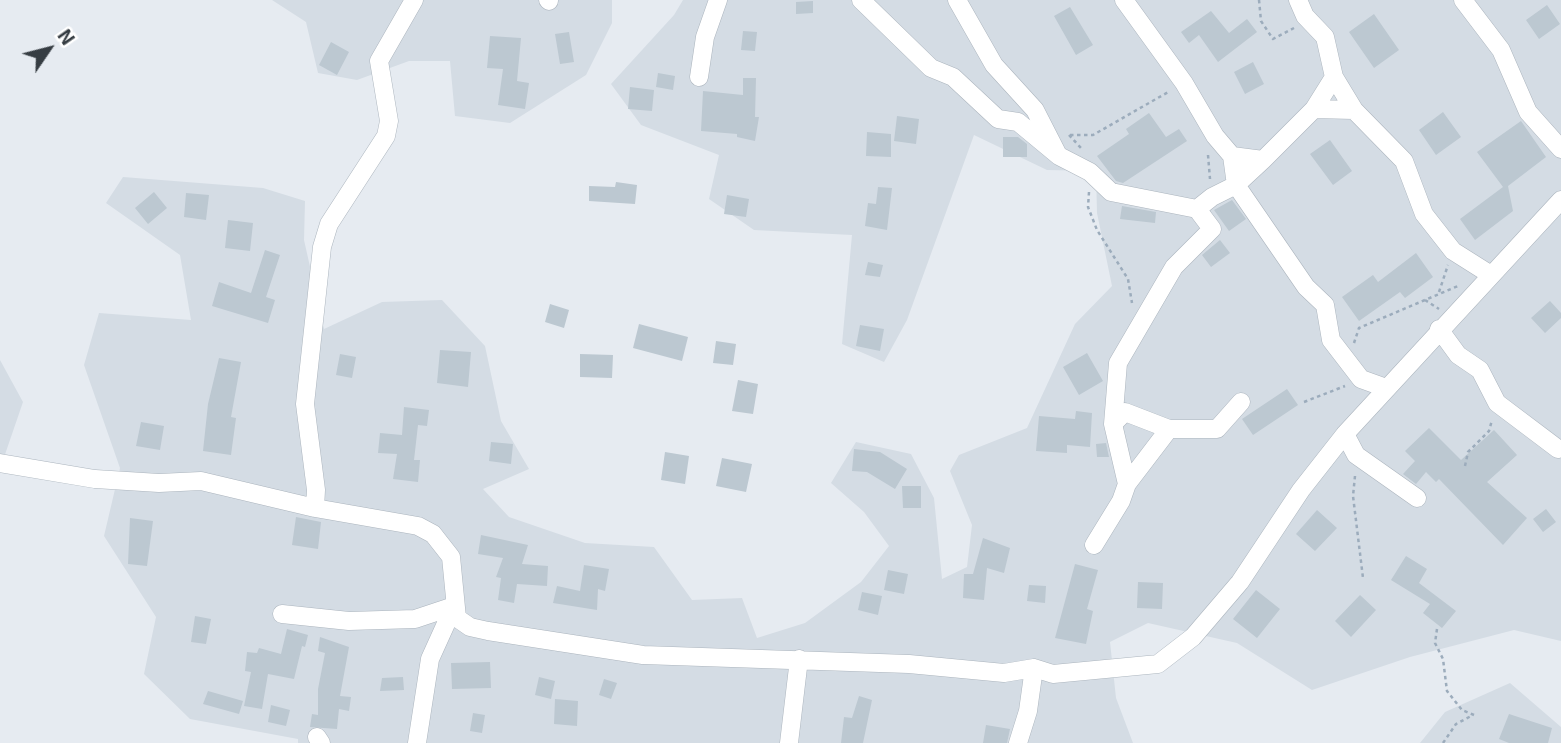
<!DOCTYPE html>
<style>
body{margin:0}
#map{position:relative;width:1561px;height:743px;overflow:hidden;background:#e6ebf1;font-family:"Exo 2",sans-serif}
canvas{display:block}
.north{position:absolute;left:14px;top:14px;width:70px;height:70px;-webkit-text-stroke:5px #fff;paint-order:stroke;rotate:55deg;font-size:19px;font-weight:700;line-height:28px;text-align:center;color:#363d43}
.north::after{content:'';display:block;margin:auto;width:24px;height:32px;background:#363d43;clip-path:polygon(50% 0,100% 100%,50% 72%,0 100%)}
</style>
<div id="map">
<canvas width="1561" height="743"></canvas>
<div class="north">N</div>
</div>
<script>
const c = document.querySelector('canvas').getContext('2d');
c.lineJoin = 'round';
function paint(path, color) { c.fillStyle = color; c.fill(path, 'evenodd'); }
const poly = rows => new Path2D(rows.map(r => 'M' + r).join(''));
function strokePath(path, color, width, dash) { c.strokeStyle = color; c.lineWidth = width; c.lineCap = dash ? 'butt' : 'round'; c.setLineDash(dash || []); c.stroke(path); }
const residential = poly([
 [272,0,612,0,612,23,586,75,510,123,455,116,450,61,409,61,357,80,318,73,306,22],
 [683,0,1561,0,1561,641,1514,630,1410,657,1312,690,1237,643,1148,623,1110,642,1116,698,1133,743,298,743,298,739,190,719,144,674,156,617,104,536,120,468,84,365,99,313,191,320,180,255,106,203,123,177,263,188,305,201,304,240,324,329,382,302,442,300,485,346,501,421,529,469,483,489,509,517,585,543,654,547,692,600,742,598,757,638,805,623,861,582,889,546,864,512,831,483,856,442,911,454,934,498,942,579,967,567,972,525,950,471,959,455,1027,428,1075,324,1112,286,1097,213,1096,171,1047,170,974,135,907,320,884,362,842,344,852,235,754,230,709,199,719,155,641,125,611,84,674,15],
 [0,360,23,402,0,469],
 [1510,683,1561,727,1561,743,1420,743,1445,712]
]);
const building = poly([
 [813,1,813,13,796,14,796,2],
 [1547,5,1560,24,1539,39,1526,20],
 [1070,7,1093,45,1076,55,1054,16],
 [1211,11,1229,33,1247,19,1257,32,1218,62,1199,35,1189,43,1181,32],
 [1374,14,1399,50,1374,68,1349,32],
 [743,31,757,32,755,51,741,50],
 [569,32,574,62,560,64,555,34],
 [490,36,521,38,517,81,529,83,525,109,498,105,503,69,487,68],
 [331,42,349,52,337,75,319,65],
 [1253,62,1264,84,1245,94,1234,72],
 [658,73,675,76,673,90,656,87],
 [743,78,756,78,755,117,759,117,755,141,737,137,737,134,701,131,703,91,743,95],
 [630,87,654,90,652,111,628,109],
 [1443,112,1461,137,1436,155,1419,130],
 [1149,113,1166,137,1179,129,1187,141,1123,183,1116,181,1097,156,1129,134,1126,129],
 [897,116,919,119,916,144,894,141],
 [1521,121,1546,157,1508,186,1513,211,1475,240,1460,219,1503,187,1477,152],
 [867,132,891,134,891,157,866,156],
 [1003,137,1018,137,1027,144,1027,157,1003,157],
 [1330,140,1352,171,1333,185,1310,154],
 [616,182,637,185,635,204,589,201,589,186,615,187],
 [878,187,892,188,887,230,865,226,868,203,876,204],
 [154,192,167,208,148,224,135,208],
 [186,193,209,195,206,220,184,217],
 [727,195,749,199,746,217,724,214],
 [1232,200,1246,219,1229,231,1214,210],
 [1122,206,1156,212,1155,223,1120,219],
 [228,220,253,223,250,251,225,248],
 [1220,240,1230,253,1211,267,1202,255],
 [265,250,280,255,266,297,275,300,268,323,212,306,219,282,251,293],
 [1416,253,1433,277,1405,298,1400,292,1359,321,1342,297,1373,275,1378,282],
 [868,262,883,265,880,277,865,275],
 [1550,301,1561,313,1561,318,1545,333,1531,318],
 [550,304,569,310,564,328,545,322],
 [639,324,688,337,682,361,633,348],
 [860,325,884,329,880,351,856,346],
 [716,341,736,344,733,365,713,363],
 [440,350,471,352,468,387,437,383],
 [1087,353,1103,381,1079,395,1063,367],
 [340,354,356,357,352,378,336,375],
 [580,354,613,355,612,378,580,377],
 [219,358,241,362,231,417,236,418,231,455,203,451,208,404],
 [738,380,758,384,753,414,732,411],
 [1287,389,1298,405,1253,435,1242,419],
 [404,407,429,410,427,426,418,425,414,460,420,460,418,482,393,479,397,454,378,453,380,433,402,435],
 [1076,411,1092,413,1090,447,1067,445,1067,453,1036,451,1039,416,1075,419],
 [141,422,164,426,160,450,136,446],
 [1429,428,1461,460,1494,430,1517,455,1487,482,1527,518,1503,545,1439,479,1436,482,1426,472,1416,484,1403,474,1415,461,1405,451],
 [491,442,513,444,511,464,489,461],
 [1106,443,1109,457,1097,457,1096,444],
 [854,449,880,452,907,469,895,489,867,472,852,471],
 [665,452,689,456,685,484,661,480],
 [722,458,752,464,746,492,716,486],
 [902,486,921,486,921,508,903,508],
 [1546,509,1556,522,1543,532,1533,519],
 [1317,510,1337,528,1315,551,1296,534],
 [296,517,321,522,318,549,292,545],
 [130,518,153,521,147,566,128,564],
 [481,535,528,545,522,564,548,566,547,586,517,584,514,603,498,600,501,578,496,577,503,558,478,554],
 [983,538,1010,548,1004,573,987,568,984,600,963,598,964,574,973,574],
 [1406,556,1427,569,1419,583,1456,611,1442,628,1423,613,1430,604,1391,580],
 [1075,564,1098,570,1087,609,1093,611,1086,644,1055,638],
 [584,565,609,569,605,591,598,589,597,610,553,603,557,586,580,591],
 [888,570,908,574,904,594,884,590],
 [1138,582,1163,583,1162,609,1137,608],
 [1029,585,1046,586,1045,603,1027,601],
 [1256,590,1280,609,1257,638,1233,619],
 [862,592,882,596,878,615,858,610],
 [1360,595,1376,610,1351,637,1335,621],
 [195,616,211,619,206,644,191,642],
 [287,629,308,635,305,647,302,646,294,679,268,674,262,709,244,706,251,672,245,671,247,652,257,653,259,648,281,654],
 [320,637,349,647,340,696,351,697,349,711,339,709,337,729,310,727,312,714,318,715,318,689,325,653,318,651],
 [490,662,491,688,452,689,451,663],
 [403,677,404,690,380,691,382,678],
 [539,677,555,681,551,699,535,695],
 [604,679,617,683,611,699,599,695],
 [208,691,243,701,239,714,203,704],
 [859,696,872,700,863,743,841,743,844,717,852,718],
 [555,699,578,701,577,726,554,724],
 [271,705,290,710,286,726,268,722],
 [473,713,485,715,482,733,470,731],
 [1509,714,1552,728,1548,743,1509,743,1499,739],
 [986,725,1010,729,1007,743,983,743]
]);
const path = poly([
 [1259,0,1261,21,1273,39,1294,28],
 [1069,135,1081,148],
 [1070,135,1093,135,1170,91],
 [1208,155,1210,179],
 [1089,192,1088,207,1097,230,1128,279,1132,303],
 [1439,292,1448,265],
 [1425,300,1439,309],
 [1354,343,1359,328,1458,286],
 [1304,402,1345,386],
 [1465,466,1468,452,1489,431,1492,420],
 [1355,476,1353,496,1363,578],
 [1437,629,1435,643,1443,659,1447,691,1462,710,1474,715],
 [1443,743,1456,724,1473,715]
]);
const minor = poly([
 [548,0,549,1],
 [861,0,931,68,953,77,998,119,1018,122,1059,156,1090,172,1111,192,1197,209,1212,197,1236,185,1263,160],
 [957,0,994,65,1035,110,1057,153],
 [1124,0,1184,83,1215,136,1232,156,1236,185,1306,287,1325,305,1331,340,1361,379,1386,388],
 [1298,0,1305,16,1325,37,1334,77,1354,110,1404,161,1424,214,1453,251,1491,275],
 [1463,0,1501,50,1528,112,1561,149],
 [699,77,705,37,718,0],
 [1314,109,1354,110],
 [1232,156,1263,160,1314,109,1334,77],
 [1439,329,1458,355,1480,370,1497,403,1558,449],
 [1113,424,1125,412,1169,429],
 [1345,434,1356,455,1417,498],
 [0,463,95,479,159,483,201,481,315,508,418,526,433,534,451,557,457,618,470,627,488,631,643,655,909,664,1004,673,1034,668,1053,674,1158,664,1193,637,1240,582,1301,490,1345,434,1561,200],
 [1127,484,1113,424,1118,363,1174,267,1212,229,1197,209],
 [315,508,316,490,305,404,322,247,329,224,386,136,389,121,379,61,414,0],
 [1094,545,1121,501,1127,484,1169,429,1217,429,1241,402],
 [282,614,349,621,415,619,454,606],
 [317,737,321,743],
 [417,743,430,659,454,606],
 [789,743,799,659],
 [1018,743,1028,711,1034,668]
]);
paint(residential, '#d4dce4');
paint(building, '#bcc8d1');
strokePath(minor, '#acb5be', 19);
strokePath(path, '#9cacbc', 2.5, [3.5, 3.5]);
strokePath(minor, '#fff', 18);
</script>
